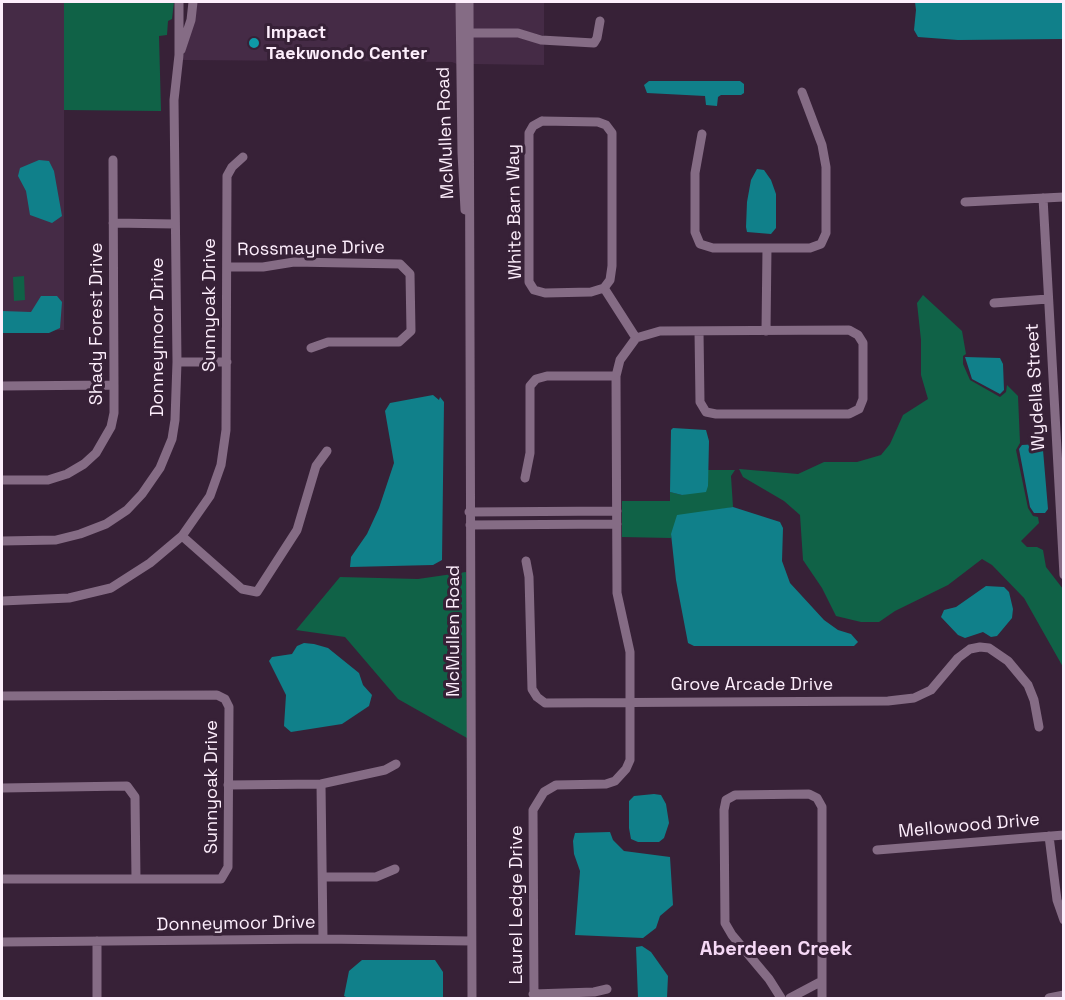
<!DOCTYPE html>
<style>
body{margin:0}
#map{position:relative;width:1065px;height:1000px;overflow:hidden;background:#372137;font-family:"Space Grotesk",sans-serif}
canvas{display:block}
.frame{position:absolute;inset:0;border:3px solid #fdeefc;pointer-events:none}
</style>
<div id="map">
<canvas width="1065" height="1000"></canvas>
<div class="frame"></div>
</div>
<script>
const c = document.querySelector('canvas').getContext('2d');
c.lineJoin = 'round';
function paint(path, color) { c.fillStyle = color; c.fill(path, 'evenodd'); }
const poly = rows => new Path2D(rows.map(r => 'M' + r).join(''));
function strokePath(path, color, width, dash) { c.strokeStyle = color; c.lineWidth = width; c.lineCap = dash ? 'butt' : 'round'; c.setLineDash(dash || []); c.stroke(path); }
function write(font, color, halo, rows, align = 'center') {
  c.font = font + ' "Space Grotesk",sans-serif'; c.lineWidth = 6; c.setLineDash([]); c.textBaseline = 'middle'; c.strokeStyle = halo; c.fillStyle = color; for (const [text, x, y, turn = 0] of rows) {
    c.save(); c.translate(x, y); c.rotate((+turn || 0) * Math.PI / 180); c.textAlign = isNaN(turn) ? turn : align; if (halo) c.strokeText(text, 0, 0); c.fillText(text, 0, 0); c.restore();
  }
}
const built = poly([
 [2,2,64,2,64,330,2,331],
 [197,2,456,2,457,64,452,62,182,60,189,39],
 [473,2,544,2,544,36,518,29,473,29],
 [473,37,517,37,544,44,544,65,473,64]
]);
const green = poly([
 [64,2,174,2,172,19,168,21,167,35,159,36,161,111,64,110],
 [24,276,25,300,14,301,13,277],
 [923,295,962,331,966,354,963,356,963,364,970,380,1000,397,1006,392,1007,385,1018,396,1020,443,1016,450,1028,508,1033,516,1038,517,1039,523,1021,541,1027,547,1037,547,1043,550,1046,567,1063,589,1063,667,1024,598,992,565,982,559,948,585,895,611,879,622,861,622,836,616,822,588,803,560,800,515,784,501,743,477,739,469,798,474,824,462,857,462,881,455,890,444,903,415,928,399,921,375,921,340,917,303],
 [708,470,735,470,731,476,733,507,714,511,671,534,671,538,622,537,622,501,670,501,670,492,682,495,708,486],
 [466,572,467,738,398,699,345,637,296,630,340,577,418,579]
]);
const water = poly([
 [915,2,1063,2,1063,39,958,40,918,37,914,30,916,10],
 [649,81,740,81,744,84,744,93,741,95,721,95,718,97,717,106,706,105,705,96,647,93,644,85],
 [39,160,49,161,54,171,62,216,52,223,30,215,26,191,18,176,20,168],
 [757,169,764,170,771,180,776,194,776,228,771,234,747,232,746,227,747,202,751,180],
 [41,296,57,296,62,302,60,328,49,333,2,333,2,311,31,312],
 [965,357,1000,358,1003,364,1004,390,1000,394,972,379],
 [433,395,439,400,440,397,444,402,442,560,433,565,350,567,351,557,367,534,379,508,394,463,385,411,390,403],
 [673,428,706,430,709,441,708,486,706,492,682,495,670,492,671,430],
 [1039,444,1043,450,1048,509,1045,513,1034,513,1030,507,1019,449,1022,445],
 [733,507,780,522,783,528,782,561,790,583,824,620,838,630,851,634,858,642,854,646,694,646,688,643,676,580,671,534,677,515],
 [986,586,1004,587,1009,592,1013,609,1012,618,997,636,991,637,983,632,965,638,958,635,941,617,944,610,956,607],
 [304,643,314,644,328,648,359,673,363,685,372,695,369,706,342,724,291,732,284,726,286,695,269,661,272,657,292,654,297,646],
 [654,794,661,795,666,804,669,823,664,838,659,842,638,842,631,839,629,828,629,801,634,796],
 [610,832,613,840,624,851,670,857,673,905,660,916,656,928,643,938,575,935,580,871,574,854,573,841,575,833],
 [642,946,651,952,668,976,667,998,638,998,636,947],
 [362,960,435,960,443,972,443,998,348,998,344,996,349,971]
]);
const minor = poly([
 [460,2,462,153,465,210],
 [469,2,472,998],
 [470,33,518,33,541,40,594,43,597,38,600,21],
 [181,50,191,20,193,2],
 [542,121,598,122,606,125,612,133,612,266,610,280,604,288,591,292,545,293,534,290,529,282,529,133,533,126,542,121],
 [702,134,695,173,695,232,700,244,713,248,810,248,821,244,826,233,826,167,822,145,802,92],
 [1043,198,1064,575],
 [965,202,1064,197],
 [113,223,175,224],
 [227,267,263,267,294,262,400,264,410,274,411,331,399,342,328,342,311,348],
 [604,288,636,338],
 [994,303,1048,299],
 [766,331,767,248],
 [177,362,227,362],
 [2,386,114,385],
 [525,478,530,453,530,386,536,379,547,376,616,376],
 [2,480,48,480,67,474,84,464,96,453,111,427,114,413,114,385,113,160],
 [469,512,617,511],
 [470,525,617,524],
 [182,536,242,589,257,592,297,530,316,466,327,451],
 [2,541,56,540,80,534,106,524,127,510,142,494,160,468,172,439,175,420,177,362,174,100,179,55,179,2],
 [526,561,529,577,532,689,537,697,545,703,888,701,914,698,931,690,958,658,970,649,980,647,989,648,1008,661,1028,685,1034,700,1039,727],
 [2,601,69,598,111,588,150,563,182,536,210,496,221,465,226,430,227,176,232,167,243,157],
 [2,696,217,695,225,699,229,707,228,867,221,879,2,879],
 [321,784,323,939],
 [228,785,321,784,385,770,396,764],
 [2,788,127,786,135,797,136,879],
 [1049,836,1057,900,1064,920],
 [877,850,1064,835],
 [323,877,376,877,395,869],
 [2,942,323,939,471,941],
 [533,994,594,992,607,989],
 [97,998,97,941],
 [534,998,533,810,544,792,556,785,606,784,615,781,626,769,630,760,630,652,617,593,616,376,620,360,636,338,660,331,849,330,858,335,863,343,863,399,859,409,849,414,716,414,706,412,700,402,699,331],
 [781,998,769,979,732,935,725,923,724,810,726,800,735,795,809,794,817,798,822,807,822,998],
 [790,998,822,981],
 [1049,998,1064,995]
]);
const markers = [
 [254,43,6,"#0f9aa8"]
];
const poiNames = [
 ["Impact",266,33],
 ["Taekwondo Center",266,54]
];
const streetNames = [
 ["McMullen Road",446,133,-92],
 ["White Barn Way",515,212,-91],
 ["Rossmayne Drive",311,249,-1],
 ["Sunnyoak Drive",210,305,-90],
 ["Shady Forest Drive",97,324,-90],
 ["Donneymoor Drive",158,337,-90],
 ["Wydella Street",1036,387,-93],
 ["McMullen Road",454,631,-90],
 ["Grove Arcade Drive",752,685],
 ["Sunnyoak Drive",212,787,-90],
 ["Mellowood Drive",969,826,-5],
 ["Laurel Ledge Drive",517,905,-90],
 ["Donneymoor Drive",236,924,-1]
];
const neighbourhoodNames = [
 ["Aberdeen Creek",776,950]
];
paint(built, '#452b46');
paint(green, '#106247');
paint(water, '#10808a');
strokePath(minor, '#856c85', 9);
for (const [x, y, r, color] of markers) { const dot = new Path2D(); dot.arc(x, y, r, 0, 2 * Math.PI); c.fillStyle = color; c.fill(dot); strokePath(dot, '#372137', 2); }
write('bold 18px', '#fdeefc', '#372137', poiNames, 'left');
write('18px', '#fdeefc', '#372137', streetNames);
write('bold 20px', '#f6d9f6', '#372137', neighbourhoodNames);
</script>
